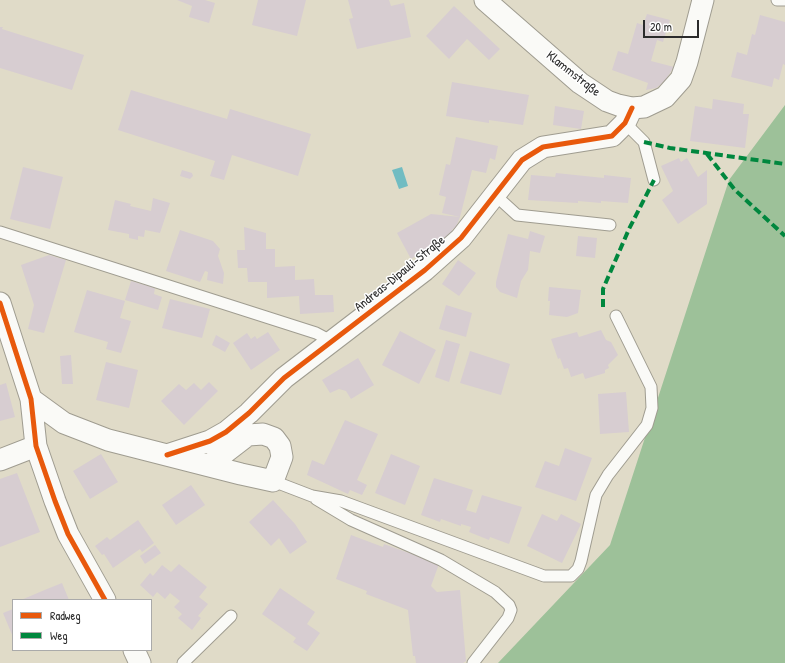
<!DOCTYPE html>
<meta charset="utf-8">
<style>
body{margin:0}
#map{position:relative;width:785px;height:663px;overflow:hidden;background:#e0dbc8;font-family:"Patrick Hand",sans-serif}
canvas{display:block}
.legend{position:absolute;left:12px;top:599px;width:140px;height:52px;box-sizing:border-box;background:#fff;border:1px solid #aaa;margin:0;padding:5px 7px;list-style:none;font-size:12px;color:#2b2b2b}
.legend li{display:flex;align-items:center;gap:8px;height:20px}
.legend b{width:20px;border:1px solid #aaa}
.scale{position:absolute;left:643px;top:20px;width:56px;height:18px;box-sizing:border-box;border:2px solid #2b2b2b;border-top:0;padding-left:5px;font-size:12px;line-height:14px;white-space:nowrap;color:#2b2b2b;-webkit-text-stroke:3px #fff;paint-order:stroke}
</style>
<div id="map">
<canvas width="785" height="663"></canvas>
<ul class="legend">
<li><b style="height:5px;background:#e8590c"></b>Radweg</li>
<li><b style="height:5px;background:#00873e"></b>Weg</li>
</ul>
<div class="scale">20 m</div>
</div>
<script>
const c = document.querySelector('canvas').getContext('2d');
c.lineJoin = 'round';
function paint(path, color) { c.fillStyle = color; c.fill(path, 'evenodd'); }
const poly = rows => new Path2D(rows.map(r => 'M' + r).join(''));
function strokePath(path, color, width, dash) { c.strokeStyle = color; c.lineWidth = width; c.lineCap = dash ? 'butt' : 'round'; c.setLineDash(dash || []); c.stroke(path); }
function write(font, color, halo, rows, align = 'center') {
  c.font = font + ' "Patrick Hand",sans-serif'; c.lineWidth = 3; c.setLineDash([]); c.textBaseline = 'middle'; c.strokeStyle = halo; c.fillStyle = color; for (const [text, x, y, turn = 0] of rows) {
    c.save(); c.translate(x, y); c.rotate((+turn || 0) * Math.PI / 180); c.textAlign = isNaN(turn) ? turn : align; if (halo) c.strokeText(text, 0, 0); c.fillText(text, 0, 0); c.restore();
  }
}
const forest = poly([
 [785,105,785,663,498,663,610,545,729,180]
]);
const water = poly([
 [402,167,408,186,399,189,392,170]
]);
const building = poly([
 [177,0,205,0,215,3,209,23,189,17,192,6],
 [258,0,306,0,297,36,252,25],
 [348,0,389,0,391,6,404,3,411,37,357,49,349,19,353,18],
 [454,6,500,49,489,60,467,39,449,59,426,36],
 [647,14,670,20,663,42,657,40,651,61,674,67,664,82,656,88,646,90,648,83,612,70,618,51,628,54,637,23,643,25],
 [760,15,785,22,785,65,783,64,779,80,774,78,772,87,731,77,737,52,747,55,752,34,755,35],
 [0,27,3,27,2,29,84,55,72,90,0,68],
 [452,82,529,95,523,125,489,120,489,123,446,116],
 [131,90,227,119,230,109,311,134,298,176,232,155,224,180,210,176,215,161,118,130],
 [713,99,744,104,743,114,749,114,745,148,690,141,695,106,712,109],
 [555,106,584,111,581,129,553,125],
 [456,137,498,146,495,160,490,158,486,173,472,170,460,217,442,213,446,197,439,195,446,164,450,165],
 [679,158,681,162,687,158,698,177,707,170,707,204,678,224,662,200,673,191,661,166],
 [23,167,63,177,50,229,10,219],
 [182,170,192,173,193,176,190,179,180,176],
 [556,173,604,178,604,175,631,178,628,203,601,201,601,203,578,201,578,203,528,200,531,175,555,177],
 [153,198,170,203,160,233,145,230,144,237,138,236,138,240,129,238,129,234,108,230,115,200,131,204,130,206,151,211],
 [431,214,460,217,456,227,452,230,453,234,434,247,436,254,428,257,424,251,411,259,397,233],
 [244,227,266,233,266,249,275,249,275,267,295,266,295,280,314,279,315,295,333,295,334,312,300,314,299,296,267,298,267,282,248,282,247,268,238,268,237,250,245,250],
 [180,230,213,241,220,249,218,256,224,273,223,284,207,280,208,272,205,271,200,282,166,271],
 [530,231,545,236,540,253,530,251,528,270,521,281,517,298,500,292,496,287,496,282,508,234,528,239],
 [578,236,597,238,595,258,576,256],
 [49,255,66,260,44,333,28,329,34,305,21,265],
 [458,260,476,273,459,296,442,284],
 [131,281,155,288,154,294,162,297,158,310,125,300],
 [549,287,581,290,578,313,567,317,549,315,550,301,548,301],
 [87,290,125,301,120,318,131,321,121,353,106,349,108,342,74,332],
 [170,299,210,309,202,338,162,328],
 [446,305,472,313,466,337,439,329],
 [601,330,606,340,611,342,618,355,608,365,609,368,605,370,605,373,585,379,583,373,571,377,568,368,564,369,560,358,558,359,551,339,577,332,579,337],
 [400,331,436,350,419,384,382,365],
 [268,332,280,350,251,370,233,343,247,333,251,339,255,336,257,339],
 [216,335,230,343,225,352,212,345],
 [446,340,460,344,449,382,435,377],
 [470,351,510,364,501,395,460,383],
 [71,355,73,384,62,384,60,356],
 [358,358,374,385,351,399,346,391,339,389,330,393,322,380],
 [106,362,138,370,129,408,96,400],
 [209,382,218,391,184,425,161,401,179,384,186,390,194,383,201,390],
 [6,383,15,417,0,421,0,385],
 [626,392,629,432,600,434,598,394],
 [345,420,378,434,357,480,367,485,362,495,350,490,348,494,307,475,312,460,324,465],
 [565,448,592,458,576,501,535,487,545,461,559,466],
 [101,454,118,482,90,499,73,471],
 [391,454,420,466,405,505,375,493],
 [17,473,40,532,0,547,0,479],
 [434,478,473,490,466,510,476,513,482,495,522,507,509,544,490,537,489,540,469,532,471,527,461,524,461,526,441,519,440,522,421,515],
 [191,485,205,505,176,525,162,505],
 [273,500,295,524,307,542,290,554,279,538,271,546,249,522],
 [542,514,557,521,561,514,581,524,562,563,527,546],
 [138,520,154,543,142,552,140,549,113,568,104,554,102,555,95,546,107,537,110,540],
 [351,535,383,547,384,544,439,564,431,586,437,592,460,590,466,661,463,663,416,663,415,656,413,656,408,610,366,594,367,591,336,579],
 [155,545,161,553,145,564,140,556],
 [179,564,207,587,199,597,208,604,198,616,201,618,192,630,178,618,182,614,174,607,180,601,170,593,165,599,157,592,153,597,140,585,150,573,153,576,162,565,171,572],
 [62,583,69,600,21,600,47,589],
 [280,588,315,612,307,624,320,633,307,651,293,642,296,638,262,614],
 [13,609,13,637,3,613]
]);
const lane = poly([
 [777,0,785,0],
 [625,123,644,142,654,180],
 [494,194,517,215,610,225],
 [0,232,316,333,331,341],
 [273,481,312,496,341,501,544,576,571,576,578,569,581,561,596,495,608,475,647,425,652,408,651,387,616,316],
 [316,499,351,520,441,560,495,592,509,605,511,610,508,618,473,663],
 [183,663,231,616]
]);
const street = poly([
 [485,0,580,83,607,101,618,105,632,108,644,107,665,97,681,79,687,62,703,0],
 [0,303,31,399,36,446,55,501,68,534,105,600],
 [31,399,64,423,108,440,241,474,273,481,282,457,280,446,274,438,263,434,248,435,209,465],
 [167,455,210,441,226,432,249,413,284,378,425,270,461,238,522,160,543,147,612,136,625,123,632,108],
 [0,460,36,446],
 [134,650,140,663]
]);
const quiet = poly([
 [644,142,670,148,785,164],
 [707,154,735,190,785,236],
 [603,307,603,289,629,229,654,180]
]);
const cycleway = poly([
 [0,303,31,399,36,446,55,501,68,534,105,600],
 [167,455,210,441,226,432,249,413,284,378,425,270,461,238,522,160,543,147,612,136,625,123,632,108]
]);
const streetNames = [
 ["Klammstraße",573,74,38],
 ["Andreas-Dipauli-Straße",400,274,-39]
];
paint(forest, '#9dc199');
paint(water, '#71bcc2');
paint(building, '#d7cdd1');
strokePath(lane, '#9f9c90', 13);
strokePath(street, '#9f9c90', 23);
strokePath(lane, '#fafaf7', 11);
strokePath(street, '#fafaf7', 21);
strokePath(quiet, '#00873e', 4, [8, 4]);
strokePath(cycleway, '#e8590c', 5);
write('13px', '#2b2b2b', '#fff', streetNames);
</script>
